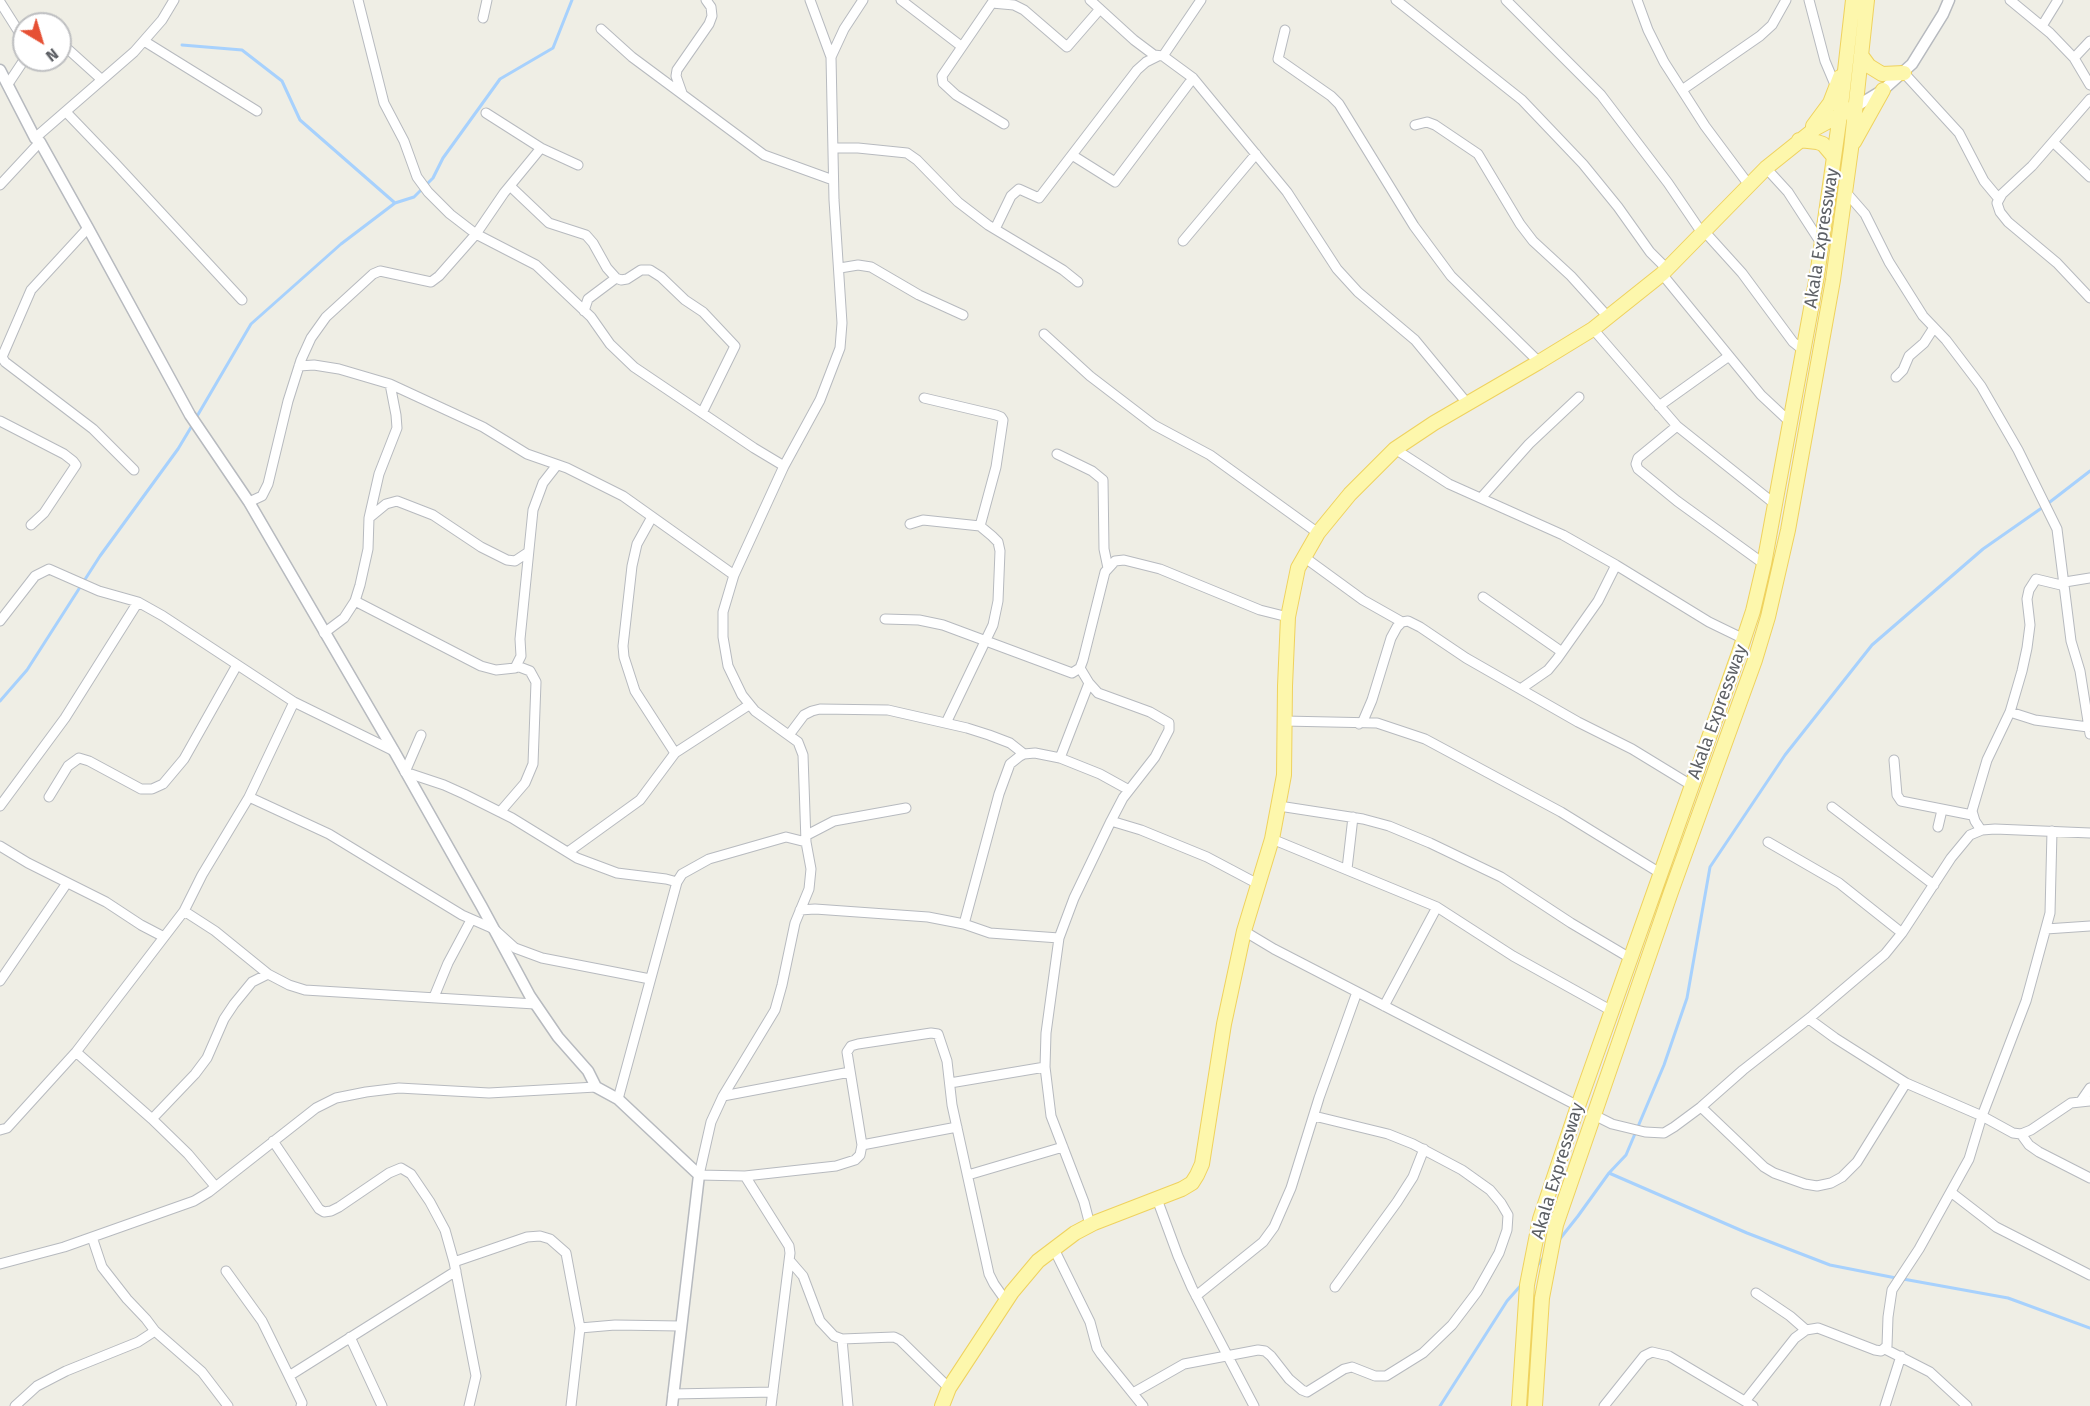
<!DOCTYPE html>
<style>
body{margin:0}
#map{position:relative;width:2090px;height:1406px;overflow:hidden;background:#efeee5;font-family:"Fira Sans",sans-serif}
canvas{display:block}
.north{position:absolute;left:12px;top:12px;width:60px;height:60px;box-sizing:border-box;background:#fff;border:2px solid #bebfc1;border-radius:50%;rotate:142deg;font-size:16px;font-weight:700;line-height:24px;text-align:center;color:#5d6065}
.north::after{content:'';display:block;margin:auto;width:21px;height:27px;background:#e65034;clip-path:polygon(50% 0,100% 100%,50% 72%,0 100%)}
</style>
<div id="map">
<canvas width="2090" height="1406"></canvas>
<div class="north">N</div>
</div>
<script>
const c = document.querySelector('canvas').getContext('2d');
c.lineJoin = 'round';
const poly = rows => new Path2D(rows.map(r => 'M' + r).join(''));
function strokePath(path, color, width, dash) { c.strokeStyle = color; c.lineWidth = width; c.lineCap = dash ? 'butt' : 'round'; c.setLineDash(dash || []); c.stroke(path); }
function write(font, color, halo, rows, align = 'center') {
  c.font = font + ' "Fira Sans",sans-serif'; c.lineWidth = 4.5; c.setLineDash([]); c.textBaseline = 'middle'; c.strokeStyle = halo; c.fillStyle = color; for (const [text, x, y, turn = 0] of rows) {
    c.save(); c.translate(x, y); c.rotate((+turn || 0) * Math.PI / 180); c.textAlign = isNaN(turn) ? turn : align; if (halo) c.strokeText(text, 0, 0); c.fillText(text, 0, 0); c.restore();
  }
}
const stream = poly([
 [182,45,242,50,282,81,300,120,395,203],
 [196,418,251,324,341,244,395,203,414,197,433,178,443,158,500,79,553,48,572,0],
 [0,701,27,670,100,556,178,449,193,424],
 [1609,1173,1747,1233,1830,1265,1896,1278],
 [1559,1240,1578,1216,1609,1173,1626,1155,1664,1065,1687,998,1710,867,1785,755,1872,645,1983,549,2046,505,2090,471],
 [1536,1267,1545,1256],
 [1903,1279,2008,1298,2090,1328],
 [1440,1406,1507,1301,1522,1284]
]);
const minor = poly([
 [358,0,384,103,404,141,417,177,428,192,450,214,476,234,536,265,591,317,610,344,634,367,754,448,784,466],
 [810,0,831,57,834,200,842,323,840,348,820,400,784,466,734,575,723,612,723,637,728,666,742,695,755,711,798,742,803,755,806,842,811,869,809,889,795,923,782,985,775,1010,723,1096,711,1122,699,1175,745,1176,836,1166,855,1160,860,1155,862,1145,847,1052,851,1046,858,1044,931,1033,938,1034,947,1061,952,1105,989,1274,994,1284,1006,1301],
 [901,0,961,46],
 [994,0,942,76,943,83,956,95,1004,124],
 [1090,0,1134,40,1154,55,1163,56,1193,78,1287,192,1337,269,1358,292,1415,340,1467,403],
 [1396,0,1522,100,1583,164,1618,207,1650,252,1667,269],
 [1506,0,1601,95,1668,183,1702,233],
 [1637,0,1648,30,1664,62,1705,126,1749,185],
 [1809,0,1825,61,1836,87],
 [2010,0,2050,33,2074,58,2090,85],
 [0,2,24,40],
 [992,3,1014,5,1024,10,1067,47,1100,9],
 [483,18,487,0],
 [2042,26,2058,0],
 [601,29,632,57,764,155,833,180],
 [1285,30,1278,59,1331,96,1339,104,1414,226,1451,276,1539,362],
 [144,41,257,111],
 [60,42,101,79],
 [1163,56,1201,0],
 [831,57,844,29,863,0],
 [2074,58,2090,41],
 [1904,73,1959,133,1984,181,1999,199],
 [8,84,24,60],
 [1682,90,1760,36,1772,25,1786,0],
 [682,93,676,76,677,70,709,24,712,16,711,7,706,0],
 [2090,99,2032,166,2002,194,1997,203,2000,212,2008,222,2057,263,2090,298],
 [66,112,115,163,242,300],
 [486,113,541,148,578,165],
 [1415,125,1427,122,1435,125,1478,154,1520,224,1533,241,1571,276,1608,317],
 [35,138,134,52,162,20,174,0],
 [2053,142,2090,177],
 [834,148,858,148,907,153,917,160,958,202,988,225,1063,270,1078,282],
 [1072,155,1115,182,1193,78],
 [1766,168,1788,192,1821,243],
 [0,185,40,142],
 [510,186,549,223,586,235,593,243,607,268,616,278,621,280,627,279,641,270,650,270,661,277,685,300,703,312,735,346,702,413],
 [1844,190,1865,214,1889,262,1923,316,1946,340,1981,386,2018,450,2057,529,2071,641,2080,671,2090,734],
 [88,228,31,290,2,357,5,362,93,429,134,470],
 [995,229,1011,196,1019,189,1039,198,1137,70,1146,62,1158,56],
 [1704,231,1742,273,1793,342,1803,350],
 [1183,241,1256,154],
 [840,268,858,265,871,267,919,295,963,315],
 [1662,274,1761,395,1791,423],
 [584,311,588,299,616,278],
 [1593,329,1677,426,1776,505],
 [1044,334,1090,376,1154,425,1210,455,1318,533],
 [299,366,314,365,339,369,390,384,483,427,527,454,567,468,623,496,734,575],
 [1896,377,1903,370,1909,356,1924,343,1933,329],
 [924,398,996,415,1001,417,1003,420,996,467,980,526],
 [1659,406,1729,356],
 [0,421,64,454,73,461,76,465,44,513,31,525],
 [1677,426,1638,458,1636,464,1638,469,1677,501,1764,564],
 [1395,449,1449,484,1563,535,1616,565,1709,622,1744,639],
 [1057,454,1092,471,1103,480,1104,549,1108,568],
 [1481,498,1529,444,1579,397],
 [249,502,262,496,268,484,288,401,301,360,311,338,326,317,373,274,380,271,431,282,439,276,476,234,504,193,541,148],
 [652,517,637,544,632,566,623,646,624,657,635,691,675,753,749,705],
 [369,518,386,504,397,501,433,515,481,547,507,560,515,561,527,553],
 [910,524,923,520,980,526,992,536,998,542,1000,551,998,601,993,625,946,723],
 [1304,557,1363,600,1402,622,1408,621,1420,627,1466,658,1578,722,1632,749,1691,785],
 [2065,582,2090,578],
 [1483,597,1562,652],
 [355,601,481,666,496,670,515,668,521,656,520,639,533,510,543,483,557,465],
 [885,619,919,620,943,625,1072,673,1080,668,1083,660,1105,572,1115,561,1124,560,1160,569,1260,610,1288,617],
 [0,621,35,576,49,569,99,591,138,602,163,616,294,702,394,751],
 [324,633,344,618,355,601,360,585,368,549,369,518,379,474,397,428,396,415,390,384],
 [1080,668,1089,683,1098,693,1150,712,1169,723,1169,730,1155,757,1123,798,1111,821,1074,898,1059,938,1046,1033,1045,1067,1051,1116,1084,1202,1090,1225],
 [1522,688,1548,670,1557,659,1598,601,1616,565],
 [2010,712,2035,720,2088,727],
 [1284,721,1377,723,1425,739,1561,812,1660,873],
 [1359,724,1363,721,1372,700,1391,638,1397,627,1402,622],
 [421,735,405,772,444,785,464,794,512,818,577,858,617,873,666,879,677,882,682,874,709,859,786,837,806,842],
 [789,735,804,715,812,711,820,709,888,710,967,728,989,735,1010,743,1024,754],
 [1060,758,1089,683],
 [1894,760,1897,795,1901,801,1972,815],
 [49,797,68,766,79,758,89,761,141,789,152,789,163,784,184,759,237,665],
 [249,797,329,834,462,915,494,929,515,948,542,958,650,979],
 [0,806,65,718,138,602],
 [1279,806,1363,819,1389,826,1430,843,1501,877,1571,923,1630,958],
 [1832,807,1934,885],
 [500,812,525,783,533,764,536,682,530,671,517,666],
 [1111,821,1141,830,1207,857,1258,884],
 [1938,827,1942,810],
 [1981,830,1975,821,1972,811,1987,760,2010,712,2022,671,2027,648,2030,625,2027,599,2029,590,2036,579,2061,585,2064,581],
 [807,835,834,821,906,808],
 [1272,839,1437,907,1513,956,1612,1011],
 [1768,842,1839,883,1902,933],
 [0,846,28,863,106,902,141,925,164,937],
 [568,852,640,800,675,753],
 [1347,869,1353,817],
 [800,910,815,909,928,917,964,924,990,933,1059,938],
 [184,911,215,931,268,974,289,985,305,990,535,1004],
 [964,924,999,794,1010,764,1020,756,1024,754,1035,753,1060,758,1100,774,1129,790],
 [2046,929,2090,926],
 [1244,931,1274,949,1578,1106],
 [0,981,67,883],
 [434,997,448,963,471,920],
 [1384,1006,1437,907],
 [1809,1019,1835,1038,1906,1083,1982,1116,2013,1133,2021,1134,2031,1130,2071,1103,2090,1101],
 [76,1052,152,1119,188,1154,215,1186],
 [950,1083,1045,1067],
 [723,1096,850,1072],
 [618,1099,677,882],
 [2081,1101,2090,1088],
 [1701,1107,1764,1167,1774,1173,1805,1184,1817,1186,1831,1183,1842,1177,1857,1162,1906,1083],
 [1594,1115,1612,1124,1645,1132,1664,1133,1674,1127,1701,1107,1743,1070,1812,1016,1885,954,1902,933,1951,858,1970,835,1982,830,1995,829,2090,833],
 [152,1119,195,1074,207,1058,224,1019,234,1004,252,982,268,974],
 [0,1130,7,1128,76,1052,184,911,202,875,249,797,294,702],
 [2021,1134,2029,1145,2039,1152,2090,1178],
 [273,1141,319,1209,324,1212,331,1211,339,1207,389,1173,401,1168,411,1174,430,1202,445,1230,454,1262,476,1376,469,1406],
 [862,1145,957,1127],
 [968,1175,1063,1147],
 [745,1176,789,1246,790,1253,771,1406],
 [1952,1193,1996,1227,2090,1275],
 [1157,1199,1178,1256,1192,1288,1254,1406],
 [92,1237,102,1267,127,1299,146,1319,155,1331,202,1372,228,1406],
 [1054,1249,1090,1322,1097,1348,1101,1354,1143,1406],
 [790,1261,803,1276,820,1321,834,1336,842,1339,894,1337,900,1340,949,1388],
 [454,1262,527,1237,540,1236,550,1239,566,1253,580,1328,571,1406],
 [0,1264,64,1247,194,1201,209,1192,316,1108,336,1098,366,1092,399,1088,489,1093,596,1087],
 [226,1271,262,1321,289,1376],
 [1335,1287,1397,1202,1413,1177,1424,1149],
 [1756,1293,1790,1316,1806,1330],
 [1196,1296,1263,1242,1274,1227,1291,1188,1319,1098,1357,992],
 [580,1328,615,1325,680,1326],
 [350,1337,382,1406],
 [842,1339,848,1406],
 [1885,1349,1930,1372,1967,1406],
 [1133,1393,1184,1364,1258,1350,1265,1351,1271,1356,1289,1379,1302,1390,1307,1392,1344,1369,1352,1367,1375,1376,1386,1376,1423,1353,1452,1325,1477,1292,1499,1253,1507,1230,1508,1215,1501,1203,1490,1190,1462,1170,1413,1144,1388,1134,1314,1116],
 [673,1394,773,1392],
 [1746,1400,1795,1338,1806,1330,1818,1328,1875,1350,1881,1351,1887,1346,1888,1317,1892,1290,1919,1249,1969,1159,1982,1116,2026,1001,2050,913,2052,831],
 [15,1406,37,1386,66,1371,138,1342,155,1331],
 [301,1406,302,1403,289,1376,456,1271],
 [1604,1406,1644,1356,1652,1352,1669,1356,1753,1406],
 [1885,1406,1901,1356]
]);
const tertiary = poly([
 [0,70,35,138,40,142,88,228,190,415,249,502,394,751,482,907,530,996,558,1037,588,1071,596,1087,618,1099,699,1175,672,1406],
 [1855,107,1883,90,1912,64,1943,14,1949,0]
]);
const primary = poly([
 [1861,55,1869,66,1882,74,1904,73],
 [1813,126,1830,103,1840,77],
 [1799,140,1817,142,1823,144,1834,157],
 [1854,142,1883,90],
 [942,1406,949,1388,1012,1292,1038,1261,1075,1233,1094,1223,1182,1189,1192,1183,1197,1175,1202,1164,1224,1024,1244,931,1272,839,1284,775,1285,686,1288,617,1298,568,1318,533,1350,494,1395,449,1434,423,1539,362,1593,329,1662,274,1766,168,1816,128,1855,107],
 [1519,1406,1527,1285,1540,1219,1578,1106,1739,653,1753,611,1764,564,1817,276,1840,115,1853,0],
 [1535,1406,1542,1298,1556,1225,1671,892,1755,660,1768,617,1788,530,1833,280,1851,149,1867,0]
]);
const streetNames = [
 ["Akala Expressway",1822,238,-81],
 ["Akala Expressway",1718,712,-70],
 ["Akala Expressway",1558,1171,-73]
];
strokePath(stream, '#a7d1fd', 3);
strokePath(minor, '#b7babf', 11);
strokePath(tertiary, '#b7babf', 13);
strokePath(primary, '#efd25e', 16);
strokePath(minor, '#fff', 9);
strokePath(tertiary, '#fff', 10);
strokePath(primary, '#fdf7ac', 14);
write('18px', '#5d6065', '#fff', streetNames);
</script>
